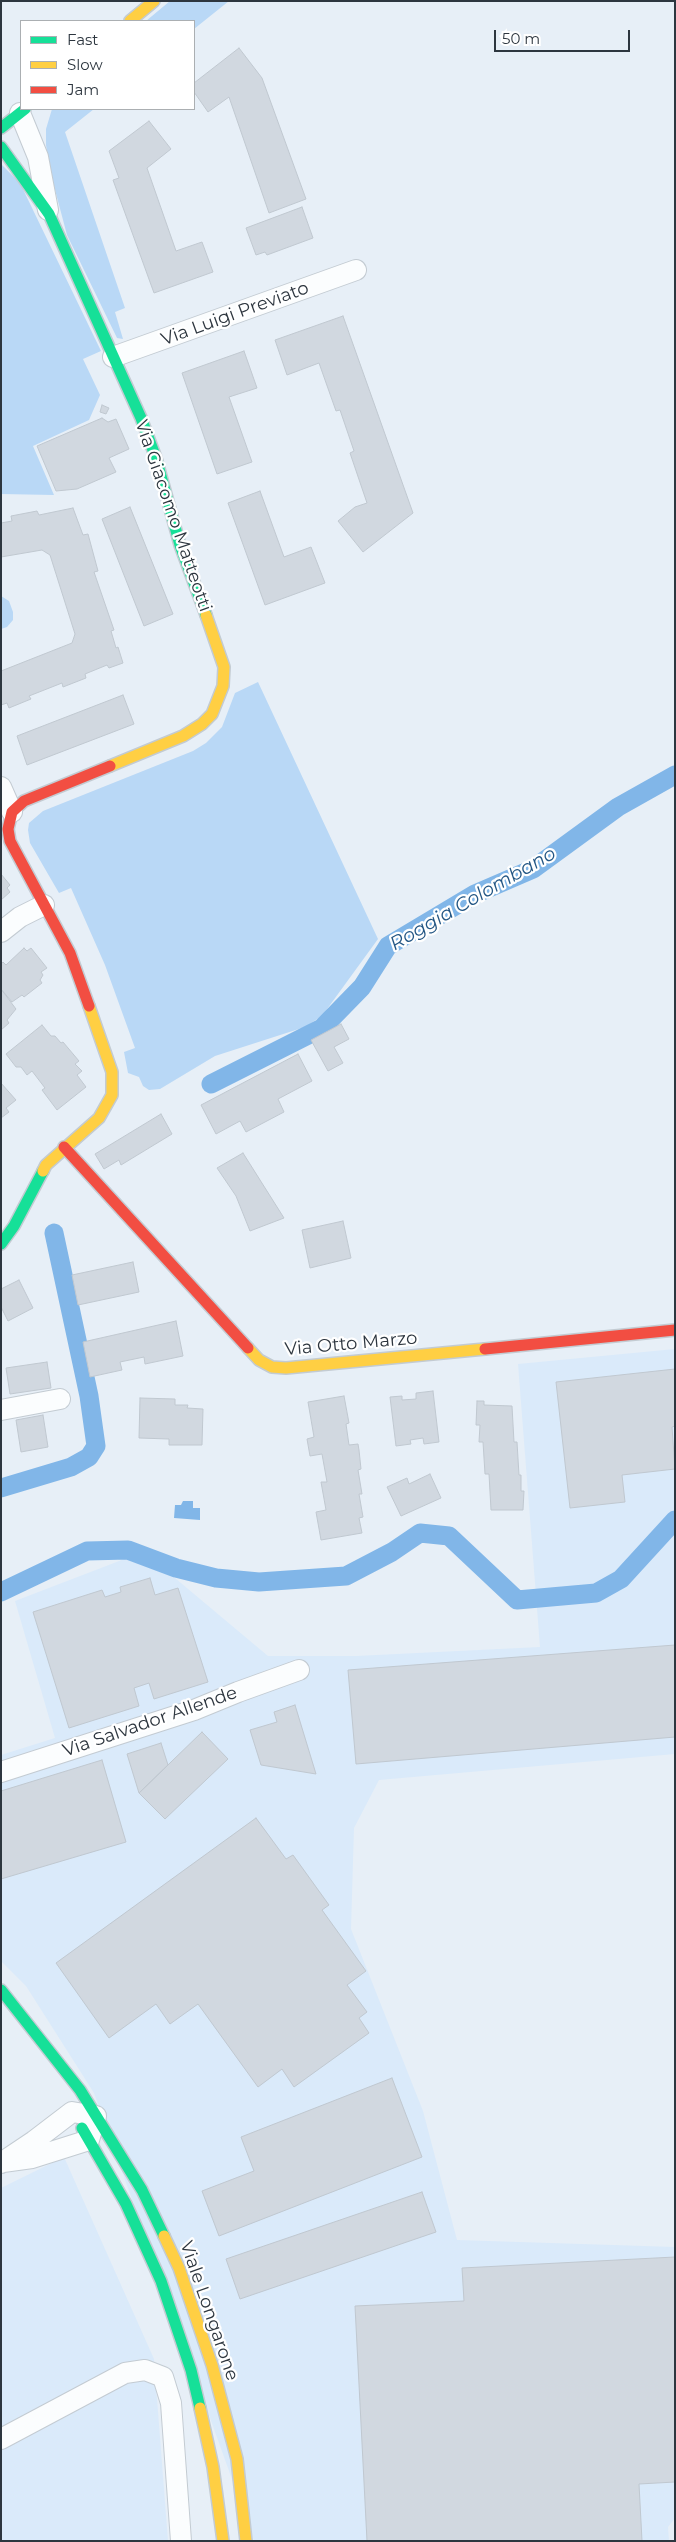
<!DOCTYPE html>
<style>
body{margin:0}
#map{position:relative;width:676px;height:2542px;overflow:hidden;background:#e7eff7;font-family:Montserrat,sans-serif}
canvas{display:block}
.frame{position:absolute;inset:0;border:2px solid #2d363f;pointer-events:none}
.legend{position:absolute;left:20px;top:20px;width:175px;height:90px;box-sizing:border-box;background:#fff;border:1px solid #abafb2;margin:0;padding:6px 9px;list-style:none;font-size:15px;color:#2d363f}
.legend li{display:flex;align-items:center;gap:10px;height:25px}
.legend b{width:25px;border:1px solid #abafb2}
.scale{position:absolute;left:494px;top:30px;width:136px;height:22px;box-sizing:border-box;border:2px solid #2d363f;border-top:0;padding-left:6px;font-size:15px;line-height:18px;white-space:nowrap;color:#2d363f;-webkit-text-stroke:4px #fff;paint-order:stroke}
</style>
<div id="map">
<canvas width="676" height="2542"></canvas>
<div class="frame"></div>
<ul class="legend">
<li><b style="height:6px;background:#16e098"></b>Fast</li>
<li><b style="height:6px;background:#ffcf43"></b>Slow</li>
<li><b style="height:6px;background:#f24e42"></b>Jam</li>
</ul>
<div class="scale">50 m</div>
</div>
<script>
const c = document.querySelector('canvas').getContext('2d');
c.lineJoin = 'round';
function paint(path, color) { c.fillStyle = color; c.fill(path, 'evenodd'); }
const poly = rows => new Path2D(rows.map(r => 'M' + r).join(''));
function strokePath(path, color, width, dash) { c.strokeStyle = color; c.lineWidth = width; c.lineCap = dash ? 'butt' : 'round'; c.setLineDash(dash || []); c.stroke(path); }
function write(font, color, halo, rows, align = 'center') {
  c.font = font + ' Montserrat,sans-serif'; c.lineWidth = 4.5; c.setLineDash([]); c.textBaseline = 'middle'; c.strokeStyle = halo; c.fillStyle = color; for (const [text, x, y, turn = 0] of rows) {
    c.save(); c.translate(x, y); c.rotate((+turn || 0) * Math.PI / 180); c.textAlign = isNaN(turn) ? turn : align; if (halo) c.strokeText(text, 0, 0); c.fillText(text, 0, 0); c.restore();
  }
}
const built = poly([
 [675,1349,675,1754,379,1780,354,1828,351,1929,423,2111,457,2240,675,2247,675,2518,668,2527,669,2541,254,2541,94,2093,26,1986,1,1961,1,1755,55,1738,15,1601,127,1558,169,1573,268,1656,356,1656,540,1647,518,1364],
 [64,2157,154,2359,168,2541,1,2541,1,2188]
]);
const green = poly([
 [170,1,229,1,194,29,194,21,146,21],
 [52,109,94,109,65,132,125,308,115,312,123,339,117,338,67,235,50,171,46,145,46,129],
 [1,164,20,183,101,351,83,359,100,395,89,420,33,446,54,495,1,494],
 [1,596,9,601,13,612,13,620,7,627,1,629],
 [258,682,378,939,322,1016,305,1027,215,1056,160,1089,149,1090,143,1086,139,1077,128,1073,124,1052,135,1048,105,965,71,888,59,893,30,843,28,830,29,823,43,811,193,751,206,743,222,727,235,693]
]);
const water = poly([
 [183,1501,193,1501,193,1508,200,1508,200,1520,174,1518,175,1505,181,1505]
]);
const canal = poly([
 [211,1084,322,1028,362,987,388,946,475,894,533,869,618,807,675,775],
 [1,1488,71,1467,89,1457,96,1446,89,1396,54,1233],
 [1,1592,87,1551,128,1550,176,1568,216,1578,259,1582,346,1576,392,1552,420,1533,449,1536,517,1600,596,1593,621,1579,675,1520]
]);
const building = poly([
 [239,48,262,78,306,199,269,213,229,97,208,112,194,92,194,83,239,48],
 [149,121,171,149,147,168,176,251,202,242,213,272,154,293,113,180,119,178,109,151,149,121],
 [302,207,313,238,267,255,265,252,256,255,246,228,302,207],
 [343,316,413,513,363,552,338,521,355,507,367,503,350,453,354,451,340,410,336,411,319,363,287,375,275,340,343,316],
 [244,351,257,388,229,397,252,462,217,474,182,373,244,351],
 [102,405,109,408,106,414,100,412,102,405],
 [102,418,108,422,116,419,129,449,109,458,116,472,77,489,56,491,37,446,102,418],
 [260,491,284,557,311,547,325,583,265,605,228,503,260,491],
 [130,507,173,614,144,626,102,519,130,507],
 [73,508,83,535,88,534,98,571,94,572,114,630,111,631,116,648,118,647,123,663,109,668,107,665,85,674,86,678,63,687,62,683,29,696,31,699,9,708,7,703,1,705,1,671,72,643,75,634,50,555,42,550,1,557,1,523,12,521,11,516,37,511,39,515,73,508],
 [123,695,134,724,27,765,17,736,123,695],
 [1,874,10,885,7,888,10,892,1,900,1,874],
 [24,948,27,951,31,948,47,968,41,972,43,975,40,980,42,983,24,997,22,995,12,1002,1,989,1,964,3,962,6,965,24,948],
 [1,989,16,1009,7,1020,9,1023,1,1030,1,989],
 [341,1024,349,1039,334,1047,343,1063,328,1071,311,1040,341,1024],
 [42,1025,51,1036,55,1036,61,1043,63,1042,79,1061,75,1064,82,1071,77,1075,86,1087,57,1110,42,1090,45,1088,32,1071,27,1075,21,1067,16,1067,6,1054,42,1025],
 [298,1054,312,1081,278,1099,284,1112,246,1132,240,1121,216,1134,201,1105,298,1054],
 [1,1083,16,1100,6,1108,9,1112,1,1118,1,1083],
 [161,1114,172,1134,121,1165,119,1160,104,1169,95,1154,161,1114],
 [243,1153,284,1218,250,1231,236,1196,217,1168,243,1153],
 [343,1221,351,1258,310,1268,302,1230,343,1221],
 [133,1262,139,1292,78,1305,72,1275,133,1262],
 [19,1280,33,1308,8,1321,1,1307,1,1289,19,1280],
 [176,1321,183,1356,145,1364,144,1357,120,1362,122,1370,90,1377,83,1342,176,1321],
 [47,1362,51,1388,10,1394,6,1368,47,1362],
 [675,1369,675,1426,672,1427,675,1469,622,1475,625,1502,570,1508,556,1382,675,1369],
 [433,1391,439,1442,424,1444,423,1438,410,1440,411,1444,396,1446,390,1397,402,1396,402,1400,416,1399,416,1393,433,1391],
 [344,1396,349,1423,346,1424,349,1445,358,1444,359,1450,361,1469,358,1470,362,1494,359,1494,363,1517,359,1518,362,1533,321,1540,316,1512,326,1510,321,1482,327,1482,322,1454,310,1456,307,1439,314,1437,308,1402,344,1396],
 [140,1398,175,1399,175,1405,188,1405,187,1408,203,1409,202,1445,169,1445,169,1439,139,1438,140,1398],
 [477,1401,484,1401,484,1405,512,1406,514,1442,517,1442,519,1475,521,1475,521,1491,524,1491,523,1510,491,1510,489,1474,485,1474,483,1442,479,1442,480,1425,476,1425,477,1401],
 [43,1415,48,1447,21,1452,16,1420,43,1415],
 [430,1474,441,1498,401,1516,387,1487,407,1478,409,1484,430,1474],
 [150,1578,155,1595,178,1588,208,1682,154,1699,149,1683,134,1688,139,1706,69,1728,33,1612,102,1590,105,1597,121,1592,120,1587,150,1578],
 [675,1645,675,1737,356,1764,348,1670,675,1645],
 [295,1705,316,1774,261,1765,250,1730,277,1722,274,1712,295,1705],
 [202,1732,228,1759,165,1819,139,1793,202,1732],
 [161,1743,168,1765,139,1793,127,1754,161,1743],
 [102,1760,126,1842,1,1879,1,1791,102,1760],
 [256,1818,286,1859,293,1855,329,1905,322,1910,366,1971,347,1985,367,2012,359,2018,369,2033,294,2087,282,2069,258,2087,198,2004,170,2024,156,2004,109,2038,56,1963,256,1818],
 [392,2078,422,2157,219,2236,202,2191,254,2171,241,2137,392,2078],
 [422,2192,436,2232,240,2299,226,2259,422,2192],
 [675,2257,675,2482,639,2484,642,2541,367,2541,355,2306,464,2301,462,2268,675,2257]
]);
const street = poly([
 [20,113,38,157,48,210],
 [113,357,356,270],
 [1,787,12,812],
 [1,932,20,917,44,905],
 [1,1410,60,1399],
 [1,1772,194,1710,238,1692,299,1670],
 [1,2163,34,2141,72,2112,96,2116,89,2140,32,2158,3,2162],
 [1,2439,125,2373,145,2370,163,2377,171,2403,181,2541]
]);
const fast = poly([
 [1,128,25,109],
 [1,147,49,214,141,418,156,458,180,545,206,615],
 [1,1244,14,1226,43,1171],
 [1,1990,80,2090,142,2190,164,2236],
 [82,2128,126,2204,161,2281,191,2370,200,2408]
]);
const slow = poly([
 [130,21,154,1],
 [110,766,183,736,202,724,212,714,223,686,224,667,206,615],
 [43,1171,46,1165,99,1118,112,1095,112,1072,89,1006],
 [248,1348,259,1360,272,1367,286,1368,485,1349],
 [164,2236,179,2268,212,2365,237,2459,246,2541],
 [200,2408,213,2467,223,2541]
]);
const jam = poly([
 [89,1006,70,953,10,841,8,829,12,812,24,801,110,766],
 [64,1147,248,1348],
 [485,1349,675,1330]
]);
const streetNames = [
 ["Via Luigi Previato",235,314,-20],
 ["Via Giacomo Matteotti",173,516,71],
 ["Via Otto Marzo",351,1344,-5],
 ["Via Salvador Allende",150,1722,-19],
 ["Viale Longarone",209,2311,71]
];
const waterNames = [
 ["Roggia Colombano",473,899,-30]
];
paint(built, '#daeafa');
paint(green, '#b9d8f6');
paint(water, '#81b6e8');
strokePath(canal, '#81b6e8', 19);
paint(building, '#d1d8e0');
strokePath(building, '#c0c8d0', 1);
strokePath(street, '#c3cbd2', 22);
strokePath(fast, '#c3cbd2', 14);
strokePath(slow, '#c3cbd2', 14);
strokePath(jam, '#c3cbd2', 14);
strokePath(street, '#fbfdfe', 20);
strokePath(fast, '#16e098', 11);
strokePath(slow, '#ffcf43', 11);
strokePath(jam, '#f24e42', 11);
write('18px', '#2d363f', '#fff', streetNames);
write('italic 19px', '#235684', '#fff', waterNames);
</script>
